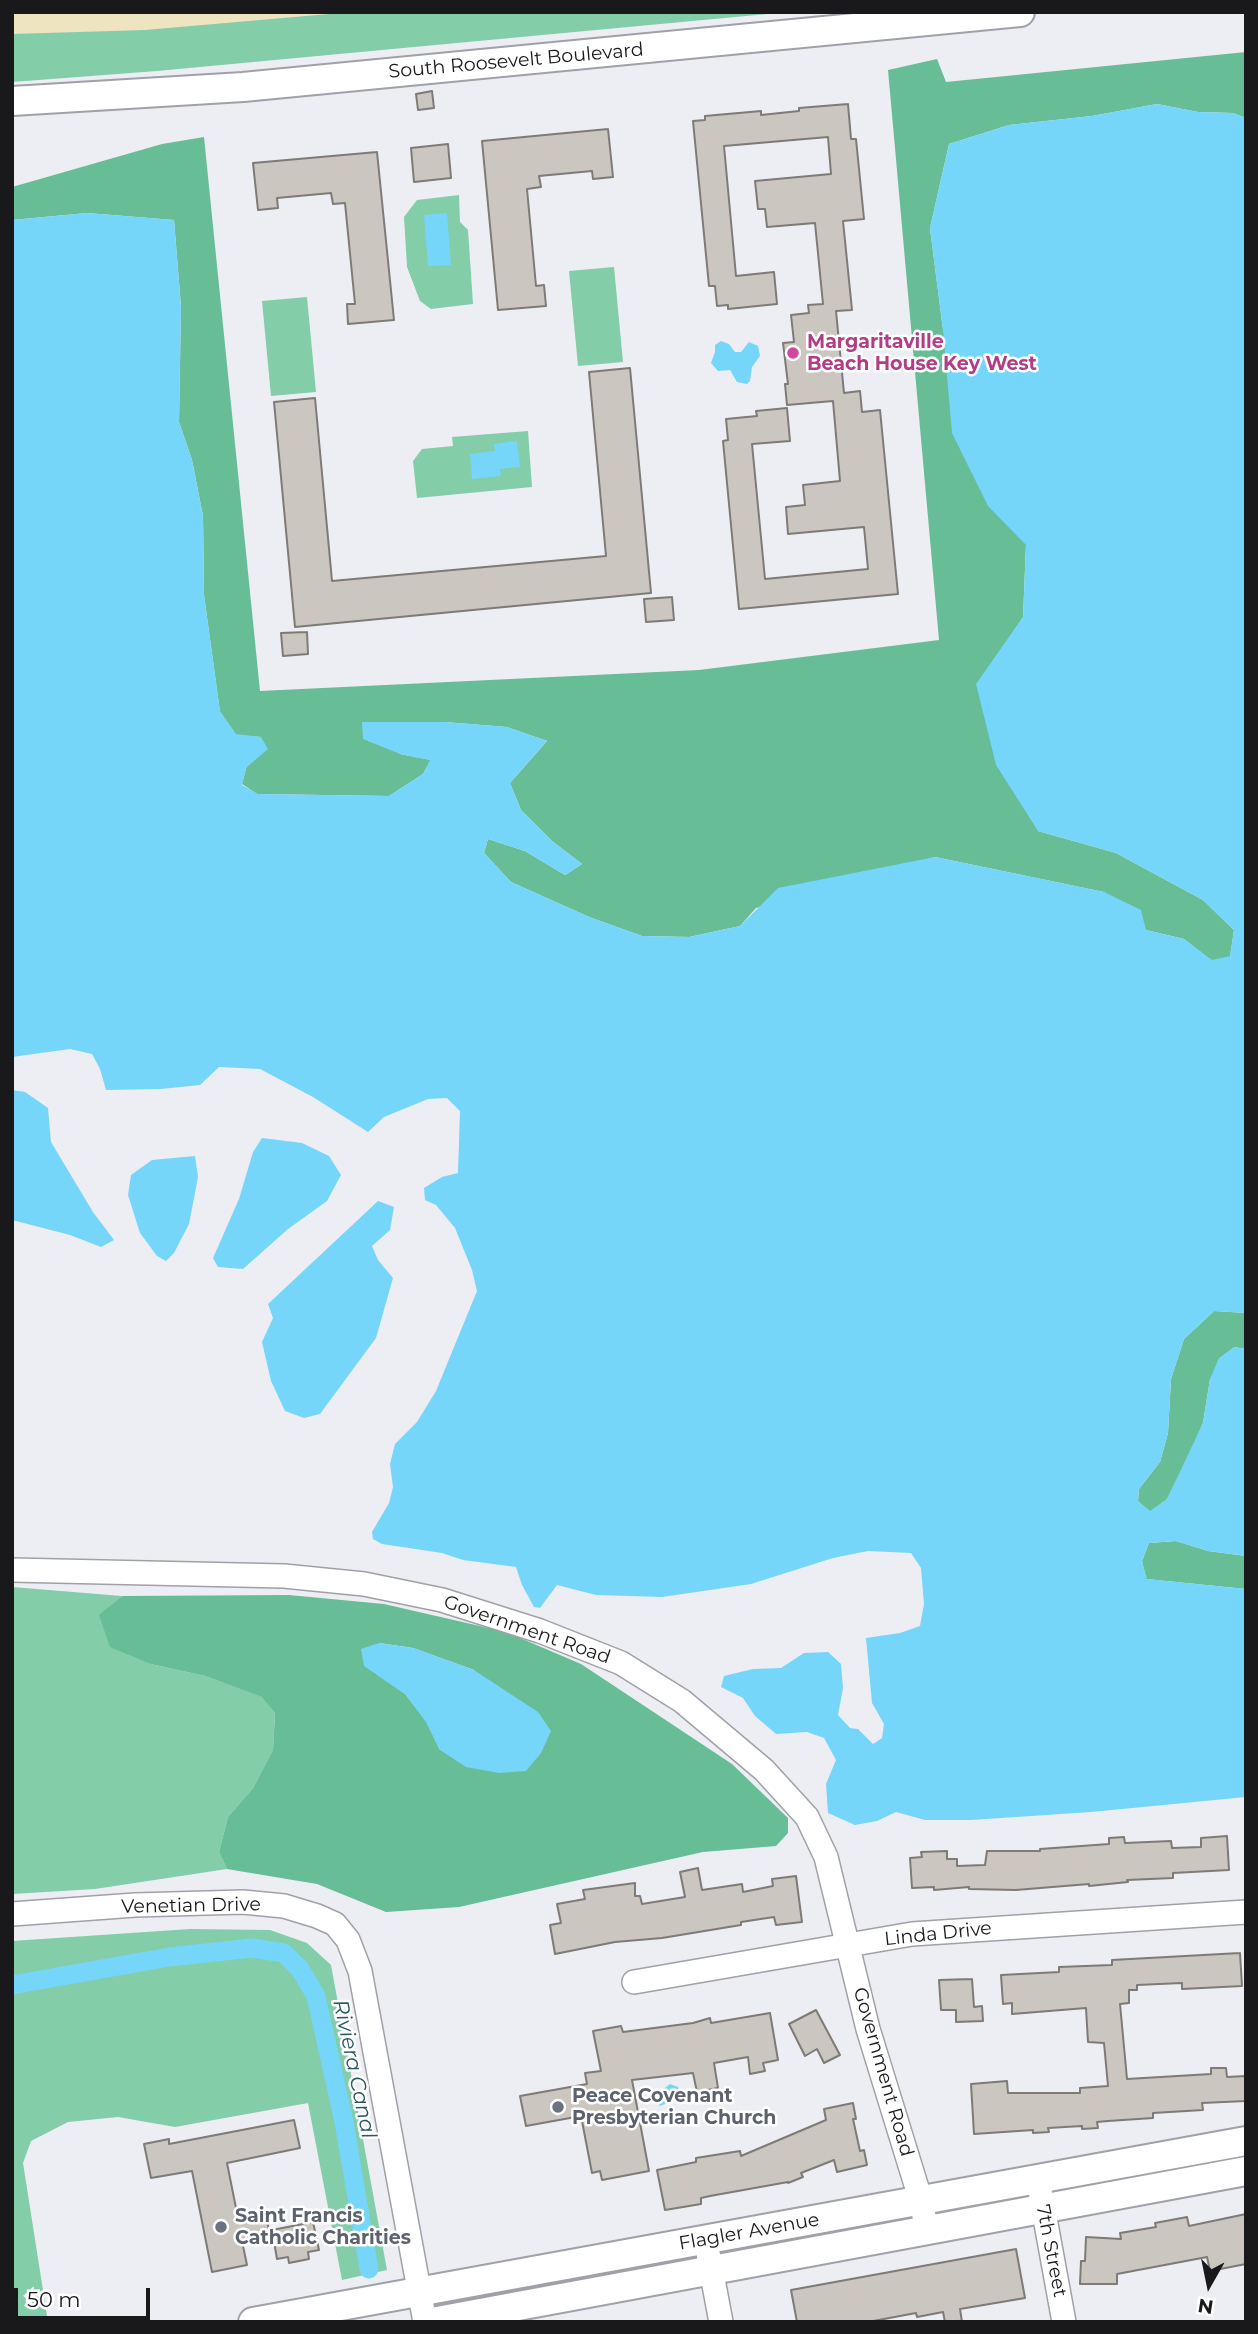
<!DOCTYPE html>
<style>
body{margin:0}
#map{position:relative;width:1258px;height:2334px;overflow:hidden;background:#ededf4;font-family:Montserrat,sans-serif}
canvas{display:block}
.frame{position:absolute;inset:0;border:14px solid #19191c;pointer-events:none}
.north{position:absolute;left:1174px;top:2250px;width:70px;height:70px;-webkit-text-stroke:5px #fff;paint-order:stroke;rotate:189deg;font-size:19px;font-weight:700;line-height:28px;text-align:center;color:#19191c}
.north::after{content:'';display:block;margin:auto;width:24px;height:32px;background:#19191c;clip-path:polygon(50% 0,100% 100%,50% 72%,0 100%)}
.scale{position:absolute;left:14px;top:2288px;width:136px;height:32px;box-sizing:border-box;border:4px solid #19191c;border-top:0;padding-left:9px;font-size:21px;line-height:24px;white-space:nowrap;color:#19191c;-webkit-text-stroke:5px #fff;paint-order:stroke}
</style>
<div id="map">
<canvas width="1258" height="2334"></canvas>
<div class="frame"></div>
<div class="north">N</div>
<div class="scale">50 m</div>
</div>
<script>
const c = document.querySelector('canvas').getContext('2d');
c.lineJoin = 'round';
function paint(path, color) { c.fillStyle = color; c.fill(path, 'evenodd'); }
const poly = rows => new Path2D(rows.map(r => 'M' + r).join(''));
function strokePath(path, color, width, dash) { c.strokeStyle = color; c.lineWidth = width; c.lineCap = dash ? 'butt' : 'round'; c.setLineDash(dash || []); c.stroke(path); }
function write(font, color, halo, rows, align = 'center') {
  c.font = font + ' Montserrat,sans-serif'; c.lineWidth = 5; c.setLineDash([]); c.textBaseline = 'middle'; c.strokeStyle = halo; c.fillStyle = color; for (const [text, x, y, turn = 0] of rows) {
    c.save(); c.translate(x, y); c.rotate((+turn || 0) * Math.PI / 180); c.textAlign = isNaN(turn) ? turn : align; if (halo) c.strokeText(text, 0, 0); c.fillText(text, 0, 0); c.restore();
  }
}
const green = poly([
 [12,12,789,12,157,71,12,82],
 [459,195,460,222,468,230,473,304,431,309,420,301,407,267,404,217,417,200],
 [614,267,623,362,578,366,569,271],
 [307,297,316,392,271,396,262,301],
 [528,431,532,487,417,498,413,461,422,449,453,446,452,437],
 [12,1587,122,1596,100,1615,151,1664,205,1676,263,1697,275,1713,273,1750,253,1788,228,1817,219,1852,227,1869,95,1889,12,1894],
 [190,1929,270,1930,307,1943,331,1965,387,2270,342,2280,308,2103,175,2127,118,2117,68,2122,31,2141,23,2163,48,2322,12,2322,12,1941]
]);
const forest = poly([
 [1246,52,1246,118,1233,113,1198,112,1157,104,1092,116,1009,125,949,144,930,228,943,330,1026,544,1023,617,1005,644,1038,831,1116,853,1203,900,1234,930,1230,957,1212,961,1184,939,1146,930,1104,892,935,857,756,908,740,926,689,937,642,936,589,917,511,882,484,853,488,839,525,851,565,875,582,864,552,841,521,810,510,783,547,741,507,727,445,722,362,722,400,754,431,760,423,774,389,796,257,794,242,784,246,768,261,737,236,735,220,712,204,595,203,516,192,460,179,422,181,307,174,220,87,213,12,220,12,187,162,144,204,137,260,691,699,670,939,640,888,70,937,59,946,82],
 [1214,1311,1246,1313,1246,1349,1234,1347,1210,1379,1203,1423,1187,1460,1167,1499,1150,1512,1138,1501,1139,1489,1160,1462,1168,1433,1171,1379,1184,1339],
 [1176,1541,1208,1551,1246,1556,1246,1589,1146,1579,1142,1561,1149,1543],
 [289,1595,384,1604,506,1632,581,1664,732,1764,788,1818,788,1833,776,1846,703,1852,459,1907,386,1912,317,1884,227,1869,219,1852,228,1817,253,1788,273,1750,275,1713,262,1697,205,1676,151,1664,110,1647,99,1615,122,1596],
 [379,1643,413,1648,474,1670,440,1750,426,1721,406,1695]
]);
const sand = poly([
 [12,12,352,12,145,30,12,34]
]);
const water = poly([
 [1157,104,1198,112,1233,113,1246,118,1246,1313,1214,1311,1184,1339,1171,1379,1168,1433,1160,1462,1139,1489,1138,1501,1150,1511,1167,1499,1203,1423,1210,1379,1219,1358,1234,1347,1246,1349,1246,1556,1208,1551,1176,1541,1149,1543,1142,1561,1147,1579,1246,1589,1246,1797,1091,1812,971,1820,925,1820,896,1812,877,1821,855,1825,828,1813,826,1784,836,1760,824,1738,807,1732,776,1734,755,1716,743,1698,721,1687,724,1676,753,1669,781,1668,804,1653,828,1652,841,1664,843,1688,838,1715,850,1728,858,1729,873,1744,882,1738,884,1724,872,1703,866,1638,900,1633,920,1626,924,1604,921,1568,911,1553,868,1551,833,1558,751,1584,662,1597,596,1595,557,1585,540,1608,534,1607,522,1585,516,1567,463,1560,442,1553,382,1544,373,1539,372,1532,389,1503,393,1487,390,1464,395,1444,417,1422,436,1391,477,1291,472,1270,455,1228,436,1205,425,1200,424,1188,442,1177,458,1173,460,1111,447,1098,428,1099,384,1117,368,1132,313,1097,260,1069,219,1067,200,1085,161,1089,106,1090,100,1069,92,1054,70,1049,12,1057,12,220,87,213,174,220,181,307,179,422,192,460,203,516,204,595,220,711,236,734,261,737,268,749,246,768,242,785,258,794,389,796,423,774,430,760,400,754,363,739,362,722,445,722,507,727,547,741,510,783,521,810,552,841,582,864,565,875,525,851,488,839,484,853,511,882,589,917,642,936,689,937,740,926,778,888,935,857,1104,892,1141,910,1146,930,1184,939,1212,960,1230,956,1234,930,1203,900,1116,853,1038,831,996,765,976,684,1023,617,1026,545,988,506,952,433,943,330,930,228,949,144,1009,125,1092,116],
 [447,213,451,265,428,266,424,215],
 [721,341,729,344,735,352,741,352,749,342,758,346,760,356,752,367,750,381,747,384,737,382,730,370,718,371,711,363,715,352,715,345],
 [517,441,520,467,500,469,501,476,472,479,470,454,495,451,494,444],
 [12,1090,25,1092,48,1108,51,1142,93,1212,114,1240,101,1247,70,1235,12,1220],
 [262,1138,302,1143,329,1156,341,1175,327,1201,288,1229,243,1269,218,1267,213,1258,239,1199,253,1152],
 [195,1156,198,1177,189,1224,174,1253,166,1261,157,1256,140,1233,128,1195,131,1175,152,1160],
 [378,1201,394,1207,390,1230,372,1246,378,1260,393,1278,376,1338,320,1414,304,1418,285,1411,271,1381,262,1342,273,1318,268,1304],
 [379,1643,413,1648,474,1670,538,1712,551,1731,541,1753,526,1771,499,1773,466,1767,440,1750,426,1722,406,1695,364,1666,361,1649],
 [670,2084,678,2087,680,2093,677,2099,660,2106,655,2099,656,2095]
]);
const canal = poly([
 [12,1985,169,1957,252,1948,284,1953,300,1969,316,1996,344,2122,369,2269]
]);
const building = poly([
 [432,91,434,108,418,110,416,94,432,91],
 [848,104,851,139,856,139,864,219,843,221,852,310,836,311,844,393,860,391,862,412,880,410,898,594,739,609,723,441,728,440,726,419,757,416,756,411,787,408,790,441,752,444,765,579,868,569,864,527,788,534,786,507,805,505,803,485,840,481,833,401,787,405,785,384,788,384,783,343,794,342,791,315,809,313,808,305,823,304,815,223,767,227,765,209,758,209,755,181,831,174,828,137,724,146,736,276,774,272,777,304,728,309,728,305,717,306,715,286,709,286,693,121,705,120,705,116,761,111,761,115,799,111,799,108,848,104],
 [608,129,613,177,593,179,592,171,539,176,541,187,527,189,536,286,544,285,546,306,498,310,482,141,608,129],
 [448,144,451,178,414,182,411,148,448,144],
 [377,152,394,320,348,324,347,304,355,304,345,203,333,204,331,193,277,198,278,208,258,210,253,163,377,152],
 [630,368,651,593,295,627,274,402,315,398,332,581,606,556,589,372,630,368],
 [672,597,674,620,646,622,644,599,672,597],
 [307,632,308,654,283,656,281,633,307,632],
 [1227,1836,1229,1870,1173,1873,1173,1878,1127,1880,1128,1882,1089,1886,1089,1884,1016,1890,969,1889,969,1887,934,1890,934,1887,912,1888,910,1858,922,1857,921,1852,947,1851,947,1859,957,1859,957,1866,985,1865,987,1851,1040,1851,1040,1849,1109,1844,1109,1838,1124,1837,1125,1843,1171,1841,1172,1848,1201,1847,1201,1838,1227,1836],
 [698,1868,702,1890,742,1884,743,1892,773,1886,772,1879,796,1876,802,1922,776,1925,774,1917,741,1922,741,1925,662,1938,615,1942,555,1954,550,1925,561,1923,557,1904,585,1899,583,1890,635,1883,635,1896,640,1896,642,1904,685,1897,680,1872,698,1868],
 [1240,1953,1242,1986,1182,1989,1182,1983,1137,1985,1137,1990,1129,1990,1129,2003,1120,2004,1127,2079,1211,2074,1211,2068,1226,2068,1227,2077,1246,2076,1246,2101,1202,2103,1203,2110,1153,2113,1153,2118,1108,2121,1097,2122,1098,2128,1082,2129,1082,2126,1048,2128,1049,2132,1033,2133,1033,2130,974,2134,971,2084,1007,2081,1008,2093,1080,2093,1080,2088,1108,2086,1104,2043,1088,2042,1086,2008,1012,2014,1012,2003,1003,2004,1001,1975,1059,1972,1059,1967,1112,1965,1112,1960,1240,1953],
 [972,1979,974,2007,982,2006,983,2021,956,2022,956,2010,941,2010,939,1980,972,1979],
 [816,2010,840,2055,824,2063,817,2049,805,2056,789,2024,816,2010],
 [770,2013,778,2060,763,2063,765,2071,750,2074,748,2057,714,2063,718,2088,697,2092,693,2073,632,2080,649,2171,602,2180,600,2171,592,2173,581,2116,526,2126,520,2096,587,2084,585,2073,601,2071,593,2031,621,2026,623,2032,693,2023,710,2018,711,2023,770,2013],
 [853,2103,856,2119,853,2119,860,2151,864,2150,867,2165,837,2172,834,2160,801,2173,803,2177,788,2183,788,2182,710,2196,701,2198,701,2204,665,2210,657,2170,696,2162,696,2158,740,2151,741,2156,826,2120,824,2109,853,2103],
 [294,2120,300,2148,227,2163,238,2218,259,2214,261,2221,267,2220,270,2236,242,2241,247,2265,212,2272,192,2171,151,2178,144,2144,169,2139,169,2144,294,2120],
 [1246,2214,1246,2264,1210,2271,1207,2257,1117,2274,1117,2284,1080,2284,1081,2261,1085,2261,1086,2237,1121,2239,1120,2233,1156,2227,1155,2223,1187,2217,1189,2226,1246,2214],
 [313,2222,319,2250,308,2252,309,2259,289,2263,288,2257,277,2259,272,2230,313,2222],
 [1016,2249,1025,2298,960,2309,962,2322,945,2322,943,2312,917,2317,916,2313,868,2322,797,2322,791,2290,1016,2249]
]);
const minor = poly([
 [12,1570,284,1576,364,1584,442,1600,540,1631,621,1663,682,1701,764,1770,807,1817,826,1857,868,2029,921,2201,927,2231],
 [12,1914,135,1905,243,1902,284,1906,317,1916,335,1924,348,1940,360,1971,425,2322],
 [634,1982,912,1934,1246,1912],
 [1038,2180,1064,2322],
 [708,2253,721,2322]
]);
const major = poly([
 [12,101,243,87,1020,12],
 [253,2322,1246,2141],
 [432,2322,1246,2171]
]);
const markers = [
 [793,353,7,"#d1479c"],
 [558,2107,7,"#6b7280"],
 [221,2227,7,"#6b7280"]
];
const streetNames = [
 ["South Roosevelt Boulevard",516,61,-5],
 ["Government Road",527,1630,19],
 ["Venetian Drive",191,1906,-1],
 ["Linda Drive",938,1934,-6],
 ["Government Road",883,2072,74],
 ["Flagler Avenue",749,2232,-10],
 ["7th Street",1051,2251,79]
];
const hotelNames = [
 ["Margaritaville",807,342],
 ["Beach House Key West",807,364]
];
const worshipNames = [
 ["Peace Covenant",572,2096],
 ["Presbyterian Church",572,2118],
 ["Saint Francis",235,2216],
 ["Catholic Charities",235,2238]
];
const waterNames = [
 ["Riviera Canal",354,2069,78]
];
paint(green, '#83cda9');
paint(forest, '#67bd95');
paint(sand, '#eee4bf');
paint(water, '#75d6f9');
strokePath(canal, '#75d6f9', 19);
paint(building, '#cbc7c0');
strokePath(building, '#7e7a75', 2);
strokePath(minor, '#a0a1a8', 26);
strokePath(major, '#a0a1a8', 32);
strokePath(minor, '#fff', 23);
strokePath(major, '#fff', 28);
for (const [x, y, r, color] of markers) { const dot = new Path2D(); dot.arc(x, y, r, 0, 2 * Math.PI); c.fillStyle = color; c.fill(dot); strokePath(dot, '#fff', 2.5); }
write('19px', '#19191c', '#fff', streetNames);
write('bold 19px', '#b23c85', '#fff', hotelNames, 'left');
write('bold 19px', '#5b616d', '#fff', worshipNames, 'left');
write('italic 21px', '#295463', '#fff', waterNames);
</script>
